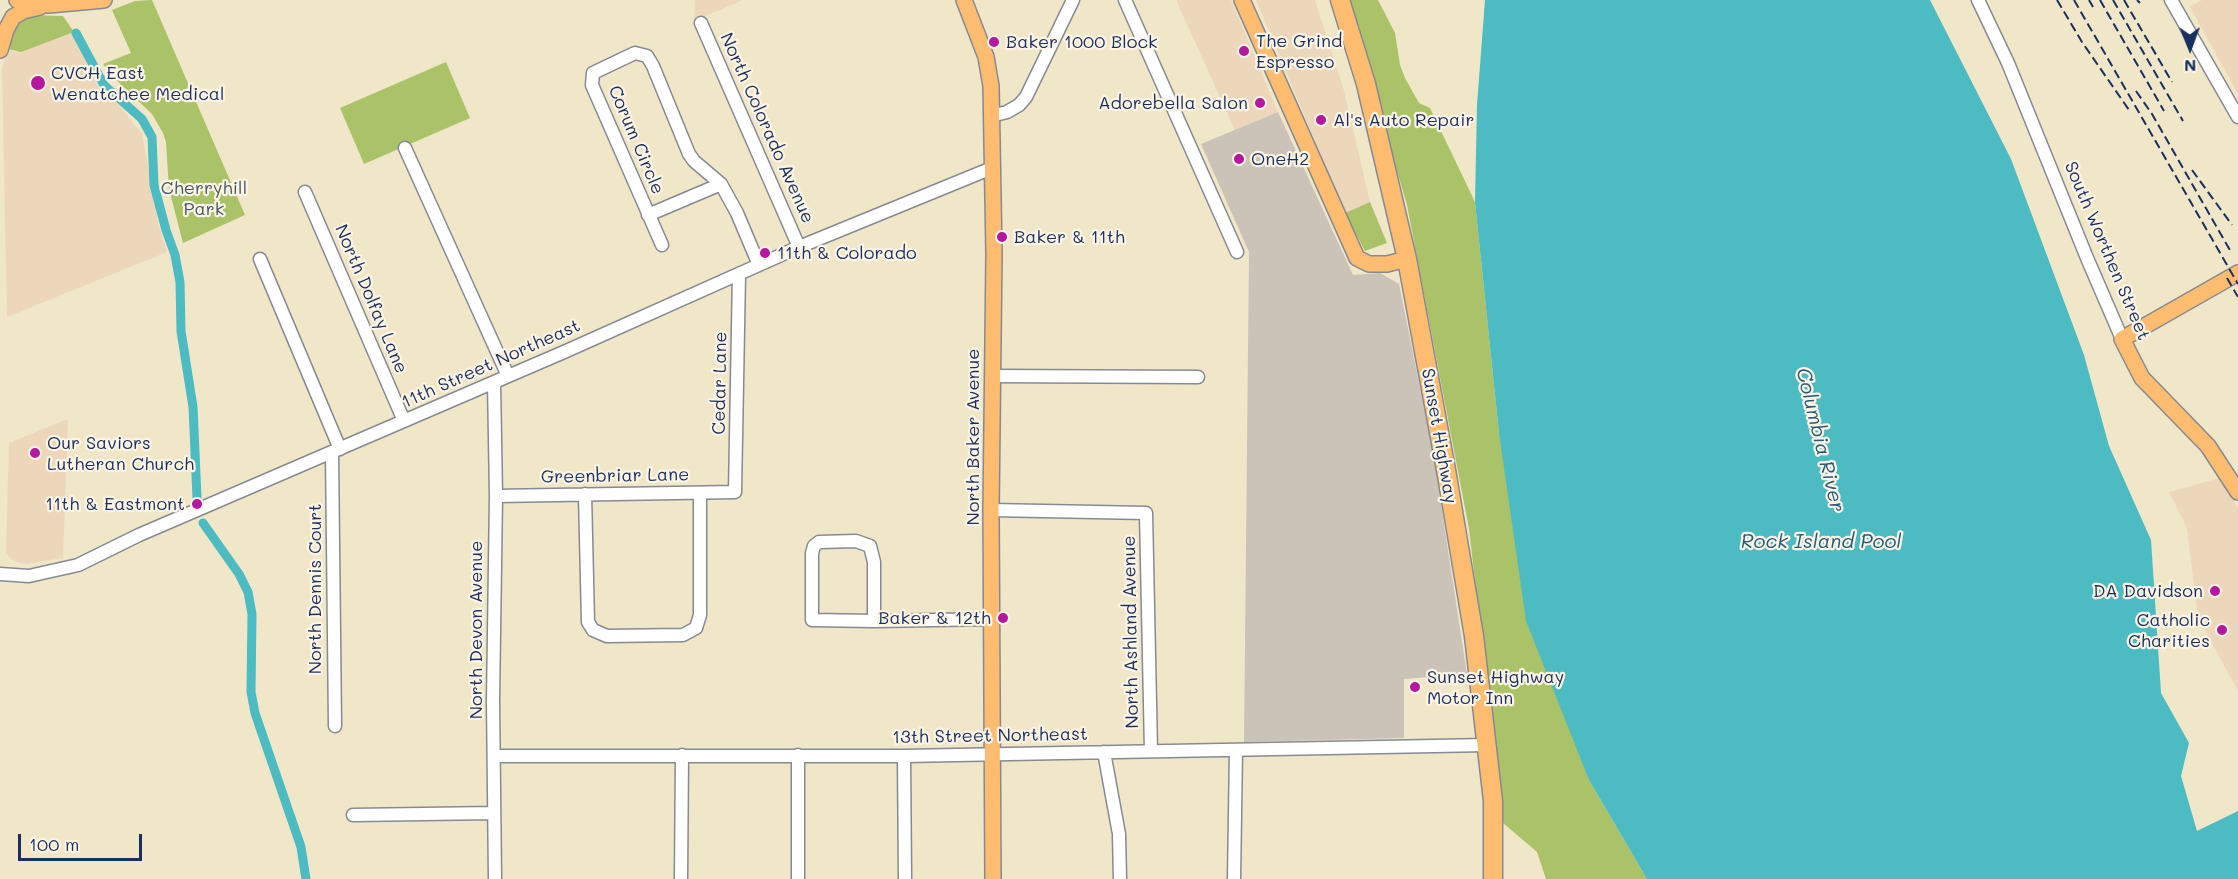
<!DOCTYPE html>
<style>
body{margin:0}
#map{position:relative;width:2238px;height:879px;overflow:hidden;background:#f0e6c8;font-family:Mali,sans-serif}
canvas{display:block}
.north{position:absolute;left:2160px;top:18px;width:60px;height:60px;-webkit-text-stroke:4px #fcf5e5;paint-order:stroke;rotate:179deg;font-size:16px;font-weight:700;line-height:24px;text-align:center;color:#1b2f5e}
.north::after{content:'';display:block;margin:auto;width:21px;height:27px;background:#1b2f5e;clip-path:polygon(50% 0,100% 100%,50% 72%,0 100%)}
.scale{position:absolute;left:18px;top:834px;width:124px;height:27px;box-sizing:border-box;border:3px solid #1b2f5e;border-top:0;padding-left:8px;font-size:18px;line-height:21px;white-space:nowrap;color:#1b2f5e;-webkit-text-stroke:4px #fcf5e5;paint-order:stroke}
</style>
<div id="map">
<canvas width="2238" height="879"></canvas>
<div class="north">N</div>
<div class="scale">100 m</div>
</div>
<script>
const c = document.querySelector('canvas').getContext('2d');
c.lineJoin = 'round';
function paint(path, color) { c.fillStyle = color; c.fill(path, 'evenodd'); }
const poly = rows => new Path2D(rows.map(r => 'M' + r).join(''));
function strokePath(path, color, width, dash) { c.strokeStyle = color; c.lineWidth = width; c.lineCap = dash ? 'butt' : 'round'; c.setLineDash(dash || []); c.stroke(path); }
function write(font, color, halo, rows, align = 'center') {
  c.font = font + ' Mali,sans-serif'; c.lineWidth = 4.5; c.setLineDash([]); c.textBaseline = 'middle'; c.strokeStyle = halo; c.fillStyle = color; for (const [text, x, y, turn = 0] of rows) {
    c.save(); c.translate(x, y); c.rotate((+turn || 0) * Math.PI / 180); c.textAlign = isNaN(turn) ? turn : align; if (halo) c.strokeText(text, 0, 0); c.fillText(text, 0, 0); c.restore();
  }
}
const built = poly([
 [695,0,743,0,694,21],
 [1176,0,1231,0,1278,112,1235,130],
 [1256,0,1315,0,1344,91,1370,202,1345,213],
 [2202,0,2238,0,2238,94,2190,7],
 [74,32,90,71,100,89,118,104,142,134,158,223,167,252,7,317,2,68,8,49,15,52],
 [68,419,63,558,27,564,19,563,11,559,6,552,9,443],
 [2220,478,2238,508,2238,691,2198,617,2187,528,2169,492]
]);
const industrial = poly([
 [1278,112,1353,275,1380,273,1399,284,1433,453,1467,674,1404,679,1404,738,1244,742,1249,252,1201,144]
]);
const green = poly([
 [152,0,245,215,183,243,169,189,166,142,163,133,152,114,114,78,103,64,131,53,112,10,135,1],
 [1347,0,1378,0,1395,33,1400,65,1405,78,1419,103,1430,108,1475,202,1499,433,1589,780,1647,879,1546,879,1537,852,1503,823,1469,529,1407,205],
 [26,15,63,16,74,32,21,52,8,49,10,25],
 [446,62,470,118,364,164,340,108],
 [1370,202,1387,243,1365,251,1345,213]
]);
const water = poly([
 [1485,0,1930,0,2011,159,2084,355,2109,446,2151,540,2161,693,2189,743,2181,776,2197,831,2238,811,2238,879,1647,879,1589,780,1526,621,1499,433,1475,202,1477,105]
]);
const canal = poly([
 [76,33,104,85,142,119,152,137,154,185,166,230,175,255,180,282,181,331,193,407,197,498],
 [203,523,239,574,248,592,252,614,251,692,255,713,301,847,306,879]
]);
const minor = poly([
 [1125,0,1237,252],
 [1978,0,2008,63,2087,258,2122,339],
 [2171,0,2238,117],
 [701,23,799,247],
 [991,116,1007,112,1019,105,1026,97,1073,0],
 [405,148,508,376],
 [305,192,404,421],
 [648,215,721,184],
 [662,245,592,85,593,73,635,53,647,56,653,66,689,154,694,161,721,184,737,213,759,265],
 [260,259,340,449],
 [992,376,1198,377],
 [494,382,496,496,493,701,495,879],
 [332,452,335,726],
 [585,494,588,622,593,630,607,636,683,635,696,628,700,615,700,493],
 [496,496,735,492,739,274],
 [991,510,1146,513,1151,751],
 [0,574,29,576,78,565,139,535,564,352,799,247,992,168],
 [874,621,874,562,870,546,856,541,819,542,814,546,812,553,812,620,874,621,993,619],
 [1104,752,1119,834,1120,879],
 [798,755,798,879],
 [494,756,904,756,1487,745],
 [904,756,905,879],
 [353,815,494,813],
 [681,879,682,755],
 [1234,879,1236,750]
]);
const major = poly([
 [17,0,49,5,104,0],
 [964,0,986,57,991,86,994,254,991,510,993,879],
 [1242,0,1357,258,1369,264,1387,264,1407,259],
 [0,50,6,30,13,17,23,11,40,7],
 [2238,273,2122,339,2142,378,2208,446,2238,492]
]);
const highway = poly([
 [1340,0,1366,84,1407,259,1446,470,1474,636,1493,801,1493,879]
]);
const rail = poly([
 [2057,0,2082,42,2129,110],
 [2074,0,2238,284],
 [2089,0,2093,7],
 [2100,0,2164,111],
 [2113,0,2183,121],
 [2124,0,2172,82],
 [2137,0,2140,3],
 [2136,91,2152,114,2231,252],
 [2192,170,2232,225],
 [2227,278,2238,297]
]);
const markers = [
 [994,42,6,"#b5179e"],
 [1244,51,6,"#b5179e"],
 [38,83,8,"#b5179e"],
 [1260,103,6,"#b5179e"],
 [1321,120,6,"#b5179e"],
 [1239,159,6,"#b5179e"],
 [1002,237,6,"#b5179e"],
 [765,253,6,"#b5179e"],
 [35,453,6,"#b5179e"],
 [197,504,6,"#b5179e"],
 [2215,591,6,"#b5179e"],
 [1003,618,6,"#b5179e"],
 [2222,630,6,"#b5179e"],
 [1415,687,6,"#b5179e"]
];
const poiNames = [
 ["The Grind",1256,41],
 ["Espresso",1256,62],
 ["Baker 1000 Block",1006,42],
 ["CVCH East",51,73],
 ["Wenatchee Medical",51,94],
 ["Adorebella Salon",1248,103,"right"],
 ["Al's Auto Repair",1333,120],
 ["OneH2",1251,159],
 ["Baker & 11th",1014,237],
 ["11th & Colorado",777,253],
 ["Our Saviors",47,443],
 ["Lutheran Church",47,464],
 ["11th & Eastmont",185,504,"right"],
 ["DA Davidson",2203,591,"right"],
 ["Baker & 12th",991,618,"right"],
 ["Catholic",2210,620,"right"],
 ["Charities",2210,641,"right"],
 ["Sunset Highway",1427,677],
 ["Motor Inn",1427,698]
];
const streetNames = [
 ["North Colorado Avenue",767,128,66],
 ["Corum Circle",636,140,67],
 ["South Worthen Street",2107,251,67],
 ["North Dolfay Lane",371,299,67],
 ["11th Street Northeast",491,364,-24],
 ["Cedar Lane",720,383,-89],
 ["Sunset Highway",1439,436,80],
 ["North Baker Avenue",973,437,-90],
 ["Greenbriar Lane",615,476,-1],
 ["North Dennis Court",315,589,-90],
 ["North Devon Avenue",476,630,-90],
 ["North Ashland Avenue",1131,632,-91],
 ["13th Street Northeast",990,736,-1]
];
const parkNames = [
 ["Cherryhill",204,188],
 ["Park",204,209]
];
const waterNames = [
 ["Columbia River",1820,440,76],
 ["Rock Island Pool",1821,542]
];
paint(built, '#ecd7ba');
paint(industrial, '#cbc2b8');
paint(green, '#aac369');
paint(water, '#4cbbc2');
strokePath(canal, '#4cbbc2', 9);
strokePath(minor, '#868a93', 15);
strokePath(major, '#868a93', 18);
strokePath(highway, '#868a93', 21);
strokePath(minor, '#fff', 12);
strokePath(major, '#fdbc6f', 15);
strokePath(highway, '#fdbc6f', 18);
strokePath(rail, '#1b2f5e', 2, [9, 4.5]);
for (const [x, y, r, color] of markers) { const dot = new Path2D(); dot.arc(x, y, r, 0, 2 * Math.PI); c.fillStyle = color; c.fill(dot); strokePath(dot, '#fcf5e5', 2); }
write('18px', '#1b2f5e', '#fcf5e5', poiNames, 'left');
write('18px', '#1b2f5e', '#fcf5e5', streetNames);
write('18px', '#465b61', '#fcf5e5', parkNames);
write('italic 20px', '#2a597c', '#fcf5e5', waterNames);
</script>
